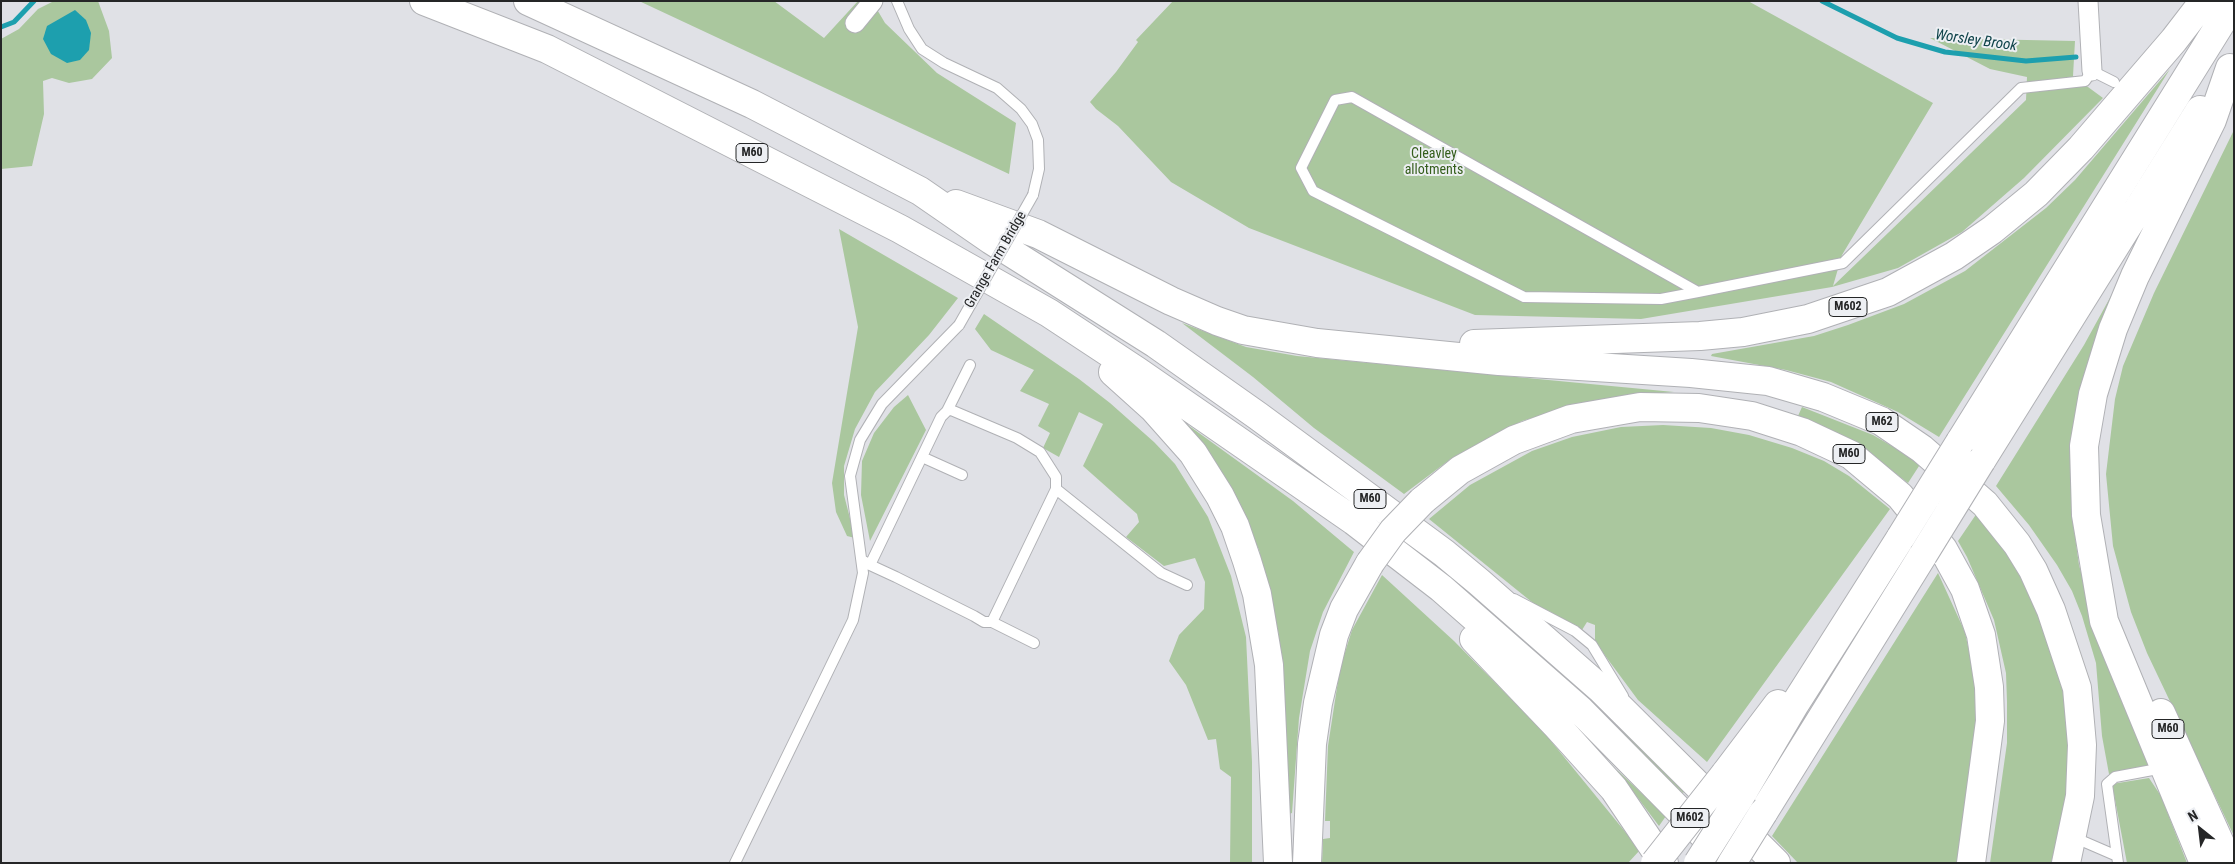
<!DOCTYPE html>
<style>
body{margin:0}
#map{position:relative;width:2235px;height:864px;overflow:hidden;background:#e0e1e6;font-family:"Roboto Condensed",sans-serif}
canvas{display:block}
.frame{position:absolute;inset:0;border:2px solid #252627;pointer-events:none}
.north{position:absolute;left:2175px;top:804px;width:50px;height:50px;-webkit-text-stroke:4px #edeff3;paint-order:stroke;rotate:331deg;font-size:14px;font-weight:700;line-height:20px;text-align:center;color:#252627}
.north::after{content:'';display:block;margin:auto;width:18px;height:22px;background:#252627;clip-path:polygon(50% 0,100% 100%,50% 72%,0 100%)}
</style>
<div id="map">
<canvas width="2235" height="864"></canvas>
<div class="frame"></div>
<div class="north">N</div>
</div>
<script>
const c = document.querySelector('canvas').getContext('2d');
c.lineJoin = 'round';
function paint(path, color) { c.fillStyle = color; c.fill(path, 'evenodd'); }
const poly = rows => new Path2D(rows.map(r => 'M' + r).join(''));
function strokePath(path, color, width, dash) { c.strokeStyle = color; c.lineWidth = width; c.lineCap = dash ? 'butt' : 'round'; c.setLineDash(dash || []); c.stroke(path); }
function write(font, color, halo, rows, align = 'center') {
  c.font = font + ' "Roboto Condensed",sans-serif'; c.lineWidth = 4; c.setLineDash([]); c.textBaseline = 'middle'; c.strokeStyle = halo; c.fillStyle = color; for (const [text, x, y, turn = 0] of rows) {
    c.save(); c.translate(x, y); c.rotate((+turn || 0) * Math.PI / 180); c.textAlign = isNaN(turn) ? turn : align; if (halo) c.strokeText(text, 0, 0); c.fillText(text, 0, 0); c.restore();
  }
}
const green = poly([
 [54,1,98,1,109,31,112,58,92,79,69,83,52,78,43,81,44,114,32,166,1,169,1,39,19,29,38,9],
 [639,1,774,1,824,38,858,1,872,1,885,23,937,73,1016,123,1009,174],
 [1173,1,1748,1,1933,103,1842,255,1833,286,2026,100,2027,77,1990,69,1930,38,2075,41,2073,76,2103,98,2024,178,1962,232,1898,268,1832,287,1641,319,1475,315,1249,228,1171,182,1118,126,1096,109,1090,102,1116,72,1138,42,1136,40],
 [2170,69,1939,437,1898,412,1831,382,1786,370,1711,356,1712,354,1814,336,1848,325,1904,304,1965,271,2046,208,2075,180],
 [2234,130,2234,836,2147,653,2131,612,2113,546,2106,474,2115,399,2123,366,2154,293],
 [839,229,958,298,929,335,875,392,855,429,844,466,844,495,855,538,847,536,836,512,832,483,858,327],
 [2112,294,2114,295,2071,471,2072,515,2079,565,2094,618,2149,765,2146,769,2109,774,2102,736,2096,663,2082,616,2072,591,2057,565,2029,525,1996,486,2084,345],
 [984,314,1079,379,1110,403,1154,442,1175,464,1208,517,1231,576,1246,637,1252,762,1252,863,1230,863,1231,777,1220,769,1216,739,1208,740,1186,685,1169,661,1179,635,1204,609,1205,582,1195,558,1164,566,1126,537,1139,522,1137,514,1083,466,1103,424,1079,412,1059,457,1043,448,1050,433,1038,426,1049,404,1020,391,1034,370,991,350,975,329],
 [1182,323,1246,347,1297,356,1674,392,1625,396,1570,407,1522,421,1452,458,1404,494,1314,428,1253,377],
 [908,395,926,430,870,541,861,495,862,461,874,433,894,407],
 [1163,407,1293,501,1354,552,1323,612,1310,651,1299,718,1292,813,1289,814,1284,683,1278,631,1259,550,1248,526],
 [1802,407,1873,435,1921,463,1908,483,1858,445,1798,416],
 [1663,425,1711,428,1749,435,1792,448,1824,461,1849,476,1890,509,1707,762,1638,700,1595,642,1595,625,1587,622,1582,630,1549,611,1538,607,1429,519,1470,485,1532,451,1572,437,1621,427],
 [1977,513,2016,566,2040,614,2059,669,2066,705,2069,755,2064,816,2051,863,1990,863,2007,743,2007,702,2006,673,1994,620,1967,557,1958,541],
 [1410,542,1569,678,1687,788,1683,793,1406,545],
 [1938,573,1965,632,1974,675,1976,699,1977,724,1958,863,1798,863,1772,836],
 [1382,575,1454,641,1542,730,1640,850,1628,863,1322,863,1323,839,1330,838,1330,821,1325,821,1328,746,1340,668,1352,630],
 [1616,769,1666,816,1659,826],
 [2149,778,2161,796,2187,863,2127,863,2112,784]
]);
const water = poly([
 [75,10,86,20,91,33,89,50,80,60,67,63,51,54,43,39,47,26]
]);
const stream = poly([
 [1822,1,1897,38,1945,52,2026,61,2076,57],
 [1,27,14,22,34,1]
]);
const lane = poly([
 [897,1,909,29,922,49,944,63,997,88,1021,109,1032,124,1038,140,1039,169,1033,195],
 [1698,292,1352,97,1335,100,1301,168,1313,191,1524,297,1661,299,1698,292,1843,263,2021,88,2085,81,2092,71,2114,82],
 [947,411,970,365],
 [922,457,962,475],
 [1056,489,1161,573,1187,585],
 [862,560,870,565,896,577,974,616,984,622,992,622,1056,489,1056,477,1040,452,1017,438,951,410,947,411,941,417,870,565],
 [1514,599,1575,631,1592,645,1623,696],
 [992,622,1034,643],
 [2073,837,2117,856],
 [735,863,853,620,863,573,850,476,860,440,882,404,959,325],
 [2118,863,2107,784,2115,777,2163,768]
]);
const street = poly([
 [2088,1,2092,71],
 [855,23,873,1]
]);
const highway = poly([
 [424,1,547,49,900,229,1049,313,1137,371,1354,521,1441,588,1580,710,1731,863],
 [528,1,752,104,920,191,991,240,1156,344,1258,416,1444,553,1479,582,1602,690,1776,863],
 [956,204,1038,234,1171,301,1217,321,1243,330,1317,343,1499,361,1691,373,1768,381,1823,397,1881,421,1922,449,1985,504,2017,544,2033,570,2051,610,2077,688,2082,745,2080,796,2066,863],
 [1474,344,1700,336,1743,332,1808,319,1888,292,1954,256,1992,230,2036,194,2081,148,2174,40,2204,1],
 [1113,372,1153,408,1193,453,1220,496,1235,526,1247,561,1257,594,1269,665,1278,863],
 [1960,442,2234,2],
 [1981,461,2200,110],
 [1422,501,1460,470,1514,440,1571,419,1640,407,1699,408,1752,416,1802,432,1851,455,1900,496,1943,549,1965,589,1981,635,1989,687,1990,721,1971,863],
 [1474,639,1557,726,1614,789,1664,863],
 [2161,713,2229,863],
 [1725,774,1778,704],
 [1743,792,1795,704,1901,537],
 [1763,813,1923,555],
 [1307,863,1312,744,1318,703,1334,635,1344,609,1370,563],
 [2204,863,2104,621,2086,515,2084,446,2093,394,2113,329,2135,276,2212,120,2230,68]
]);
const laneBridge = poly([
 [959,325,1033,195]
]);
const highwayBridge = poly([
 [1901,537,1960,442],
 [1923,555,1981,461],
 [1370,563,1393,531,1422,501],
 [1655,863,1725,774],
 [1698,863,1743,792],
 [1732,863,1763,813]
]);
const shields = [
 [752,153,32],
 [1848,307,38],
 [1882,422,32],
 [1849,454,32],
 [1370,499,32],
 [2168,729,32],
 [1690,818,38]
];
const shieldNames = [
 ["M60",752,153],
 ["M602",1848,307],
 ["M62",1882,422],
 ["M60",1849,454],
 ["M60",1370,499],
 ["M60",2168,729],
 ["M602",1690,818]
];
const parkNames = [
 ["Cleavley",1434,154],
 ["allotments",1434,170]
];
const streetNames = [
 ["Grange Farm Bridge",996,260,-60]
];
const waterNames = [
 ["Worsley Brook",1976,41,8]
];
paint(green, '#aac79e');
paint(water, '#1d9fae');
strokePath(stream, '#1d9fae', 5);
strokePath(lane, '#b0b1b5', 12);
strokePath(street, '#b0b1b5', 21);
strokePath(highway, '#b0b1b5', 30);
strokePath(lane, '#fff', 10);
strokePath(street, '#fff', 19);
strokePath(highway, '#fff', 28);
strokePath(laneBridge, '#b0b1b5', 12, []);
strokePath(highwayBridge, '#b0b1b5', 30, []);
strokePath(laneBridge, '#fff', 10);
strokePath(highwayBridge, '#fff', 28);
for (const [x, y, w] of shields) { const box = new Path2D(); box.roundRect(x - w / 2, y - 9.5, w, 19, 4); c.fillStyle = '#edeff3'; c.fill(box); strokePath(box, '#252627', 1); }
write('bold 12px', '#252627', null, shieldNames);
write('14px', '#345e1b', '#edeff3', parkNames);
write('14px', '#252627', '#edeff3', streetNames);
write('italic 15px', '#0d4249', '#edeff3', waterNames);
</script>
